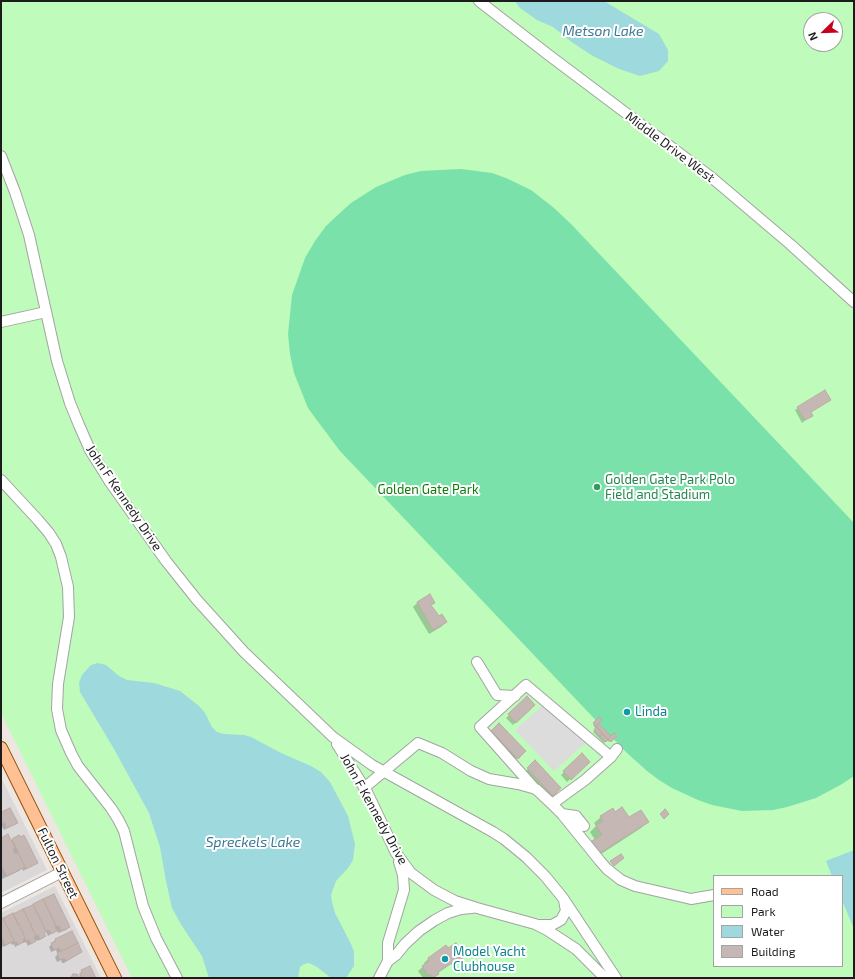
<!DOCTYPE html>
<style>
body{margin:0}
#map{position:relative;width:855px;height:979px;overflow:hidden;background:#eee7e1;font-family:"Exo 2",sans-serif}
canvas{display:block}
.frame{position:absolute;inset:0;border:2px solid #1c1c1c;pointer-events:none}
.legend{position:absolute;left:713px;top:875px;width:130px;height:92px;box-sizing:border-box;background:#fff;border:1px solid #a4a4a4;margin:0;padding:5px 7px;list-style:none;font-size:12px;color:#1c1c1c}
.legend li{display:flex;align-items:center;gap:8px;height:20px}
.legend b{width:20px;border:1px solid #a4a4a4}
.north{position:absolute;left:803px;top:12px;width:40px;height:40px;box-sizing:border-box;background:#fff;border:1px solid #a4a4a4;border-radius:50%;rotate:247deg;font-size:11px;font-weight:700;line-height:16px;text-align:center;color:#1c1c1c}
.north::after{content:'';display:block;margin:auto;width:14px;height:18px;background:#c7001e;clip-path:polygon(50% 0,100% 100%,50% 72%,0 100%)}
</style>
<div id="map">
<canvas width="855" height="979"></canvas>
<div class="frame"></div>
<ul class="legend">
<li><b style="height:5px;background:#ffc194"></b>Road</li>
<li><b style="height:11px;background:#bffbba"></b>Park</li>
<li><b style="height:11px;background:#9ed9de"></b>Water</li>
<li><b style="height:11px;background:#c5b8b4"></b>Building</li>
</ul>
<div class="north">N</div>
</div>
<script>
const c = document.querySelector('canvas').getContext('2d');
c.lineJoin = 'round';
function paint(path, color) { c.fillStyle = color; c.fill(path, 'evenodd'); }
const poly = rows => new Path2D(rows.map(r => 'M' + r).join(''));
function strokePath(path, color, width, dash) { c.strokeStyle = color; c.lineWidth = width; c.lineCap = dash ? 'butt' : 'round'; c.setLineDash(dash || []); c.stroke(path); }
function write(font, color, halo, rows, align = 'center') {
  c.font = font + ' "Exo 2",sans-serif'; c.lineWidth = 4; c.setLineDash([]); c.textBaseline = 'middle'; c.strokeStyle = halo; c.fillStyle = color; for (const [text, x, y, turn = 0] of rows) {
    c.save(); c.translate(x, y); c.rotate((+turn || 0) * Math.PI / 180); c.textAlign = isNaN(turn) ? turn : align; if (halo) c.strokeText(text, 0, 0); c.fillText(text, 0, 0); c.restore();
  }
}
const residential = poly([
 [1,777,47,870,1,893],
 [55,886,101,978,1,978,1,913]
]);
const park = poly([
 [1,1,854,1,854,978,132,978,1,713],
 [811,20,835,20,835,44,811,44],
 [714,876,842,876,842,966,714,966]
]);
const pitch = poly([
 [461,169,492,173,506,178,531,190,554,208,571,224,854,523,854,776,842,784,816,798,787,807,773,810,742,811,712,805,698,800,672,788,659,780,647,771,627,753,340,451,319,423,308,408,294,373,290,354,288,334,292,295,305,258,315,241,326,226,340,213,351,203,376,187,405,175,421,171]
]);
const parking = poly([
 [546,702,590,739,554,771,515,730]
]);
const water = poly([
 [515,1,604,1,659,34,668,50,668,61,659,71,640,76,619,69,593,56,573,43,553,27,537,20,520,8],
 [98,663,106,665,119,676,127,680,154,683,180,691,199,706,205,713,212,727,217,732,224,734,244,735,251,737,281,753,311,766,321,772,330,782,348,816,355,844,353,860,348,868,336,881,331,895,332,902,335,913,351,944,354,952,354,966,346,978,331,978,317,967,309,963,304,964,300,967,298,978,209,978,202,956,182,926,172,908,166,881,160,847,149,813,114,749,80,692,79,683,82,675,91,665],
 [854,850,854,929,842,900,842,876,832,876,826,861]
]);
const shadow = poly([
 [829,400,810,412,812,415,802,423,795,410,798,408],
 [430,596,434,602,431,605,438,618,446,622,441,627,429,634,413,607,417,603],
 [527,698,534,705,513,725,506,718],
 [628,710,629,711,626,716,623,715,625,711],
 [599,719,597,723,611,738,615,736,609,742,607,740,604,743,593,732,596,729,593,725],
 [499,725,524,751,514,761,489,735],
 [582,755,588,762,567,782,561,775],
 [535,762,560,788,548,800,523,774],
 [613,809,615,813,629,819,647,822,641,828,592,860,585,849,595,840,590,832,596,826,594,823,601,817],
 [1,813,17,823,4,830,1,825],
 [1,839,11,841,13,839,37,863,23,871,22,868,19,871,2,879],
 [53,895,69,927,66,930,58,933,57,930,48,936,46,932,44,933,45,936,42,939,37,941,37,940,28,946,26,942,23,943,23,942,15,947,14,944,12,945,11,943,3,947,2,946,1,947,1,920],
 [32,921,34,926,31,927,29,923],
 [20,923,24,931,21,932,17,924],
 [72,932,81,952,64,963,62,963,61,960,57,962,55,957,58,954,56,950,51,952,49,947,55,940],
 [448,949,459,954,461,958,452,966,451,964,438,973,434,978,423,978,418,971,425,965,424,963,428,959],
 [82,971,95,978,81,978,79,974]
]);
const building = poly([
 [825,390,831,400,811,412,813,416,805,420,797,407,825,390],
 [430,594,435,603,431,605,439,616,442,614,447,622,433,630,417,602,430,594],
 [527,696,535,705,516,723,508,714,527,696],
 '623.5 712a3.5 3.5 0 1 1 7 0a3.5 3.5 0 1 1-7 0Z',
 [599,717,602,720,596,726,593,723,599,717],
 [499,723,526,751,518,759,491,731,499,723],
 [599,724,611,736,608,739,596,726,599,724],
 [596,727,602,733,600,736,594,730,596,727],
 [614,733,617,736,611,742,608,739,614,733],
 [602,734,608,740,606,742,600,736,602,734],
 [582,753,590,762,571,780,563,771,582,753],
 [535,760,561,788,553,796,527,768,535,760],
 [622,807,629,817,641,810,649,822,598,854,590,842,602,835,596,825,603,821,600,816,613,808,615,812,622,807],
 [10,808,18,823,7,828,4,822,1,824,1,812,10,808],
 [665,809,669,814,664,819,660,814,665,809],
 [8,834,15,848,13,849,15,854,18,853,25,867,7,876,1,865,1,838,8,834],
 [19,835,20,837,24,835,38,863,26,869,12,839,19,835],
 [621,854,624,858,614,866,610,861,621,854],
 [54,894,70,927,61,931,59,926,57,927,43,899,54,894],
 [43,899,56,926,55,927,57,931,51,934,49,930,46,931,33,904,43,899],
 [33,905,46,931,44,933,46,936,40,939,38,935,36,936,31,926,32,925,31,923,30,923,23,909,33,905],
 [23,909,36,936,34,937,36,941,31,944,29,940,26,941,20,924,18,925,13,914,23,909],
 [13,913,25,938,23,939,24,942,18,945,17,942,15,943,3,918,13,913],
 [3,918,14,941,5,945,1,936,1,919,3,918],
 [72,931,78,943,61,951,59,948,54,950,51,943,56,941,55,939,72,931],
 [78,943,82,952,68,960,65,960,64,958,60,960,57,953,78,943],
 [456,943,462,952,460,954,463,958,457,962,456,960,438,972,439,974,433,978,430,974,428,975,422,966,429,961,428,958,446,945,448,948,456,943],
 [90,966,96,978,82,978,80,974,82,973,81,970,90,966],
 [73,974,77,974,80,978,72,978,71,977,73,974]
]);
const minor = poly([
 [479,1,550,56,711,177,790,244,854,302],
 [1,156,15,192,29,235,57,361,70,403,79,425,90,450,110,482,166,561,197,600,244,652,333,737,372,765,493,832,504,839,526,857,545,876,563,898,616,978],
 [1,322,46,312],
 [1,480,38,520,49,533,56,544,61,557,68,587,69,617,58,684,57,709,61,730,71,753,78,766,111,808,118,819,124,831,143,906,156,938,177,978],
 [477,662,497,695,515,696],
 [337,744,367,792,396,853,411,873,434,890,455,901,477,908,535,924,547,930,576,949,605,978],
 [364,788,418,743,442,753,471,771,489,779,518,784,536,789,552,804,562,814,576,816,584,826],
 [535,789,480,727,526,685,611,757],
 [552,804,585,780,611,757,617,749],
 [562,814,600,861,607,869,621,880,635,886,691,899,714,895],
 [1,903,62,872],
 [540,925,552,925,561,920,566,911,564,900],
 [388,961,388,943,404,890,403,875,399,862],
 [379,978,388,961,396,955,405,944,419,931,435,920,448,913,461,909,472,908]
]);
const major = poly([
 [1,748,115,978]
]);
const markers = [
 [597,487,4,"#2e9e5b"],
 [627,712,4,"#0f9aa8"],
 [445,959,4,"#0f9aa8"]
];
const streetNames = [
 ["Middle Drive West",670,147,37],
 ["John F Kennedy Drive",124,498,56],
 ["John F Kennedy Drive",374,809,61],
 ["Fulton Street",58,863,64]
];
const leisureNames = [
 ["Golden Gate Park Polo",605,480],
 ["Field and Stadium",605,495]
];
const parkNames = [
 ["Golden Gate Park",428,490]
];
const cultureNames = [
 ["Linda",635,712],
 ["Model Yacht",453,952],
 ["Clubhouse",453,967]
];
const waterNames = [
 ["Metson Lake",603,31],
 ["Spreckels Lake",253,842]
];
paint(residential, '#dad8d9');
paint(park, '#bffbba');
paint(pitch, '#7ae1aa');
paint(parking, '#dcdcdc');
paint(water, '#9ed9de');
paint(shadow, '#0003');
paint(building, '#c5b8b4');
strokePath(building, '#c0aba2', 1);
strokePath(minor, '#a3a3a3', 12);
strokePath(major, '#934c00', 14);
strokePath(minor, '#fff', 10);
strokePath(major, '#ffc194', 12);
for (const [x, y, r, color] of markers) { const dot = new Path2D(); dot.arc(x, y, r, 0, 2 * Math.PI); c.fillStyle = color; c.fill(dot); strokePath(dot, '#fff', 1.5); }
write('13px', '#1c1c1c', '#fff', streetNames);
write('13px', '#27864d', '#fff', leisureNames, 'left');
write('13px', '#0f7d07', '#fff', parkNames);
write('13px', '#0d838f', '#fff', cultureNames, 'left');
write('italic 14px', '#3d7896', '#fff', waterNames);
</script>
